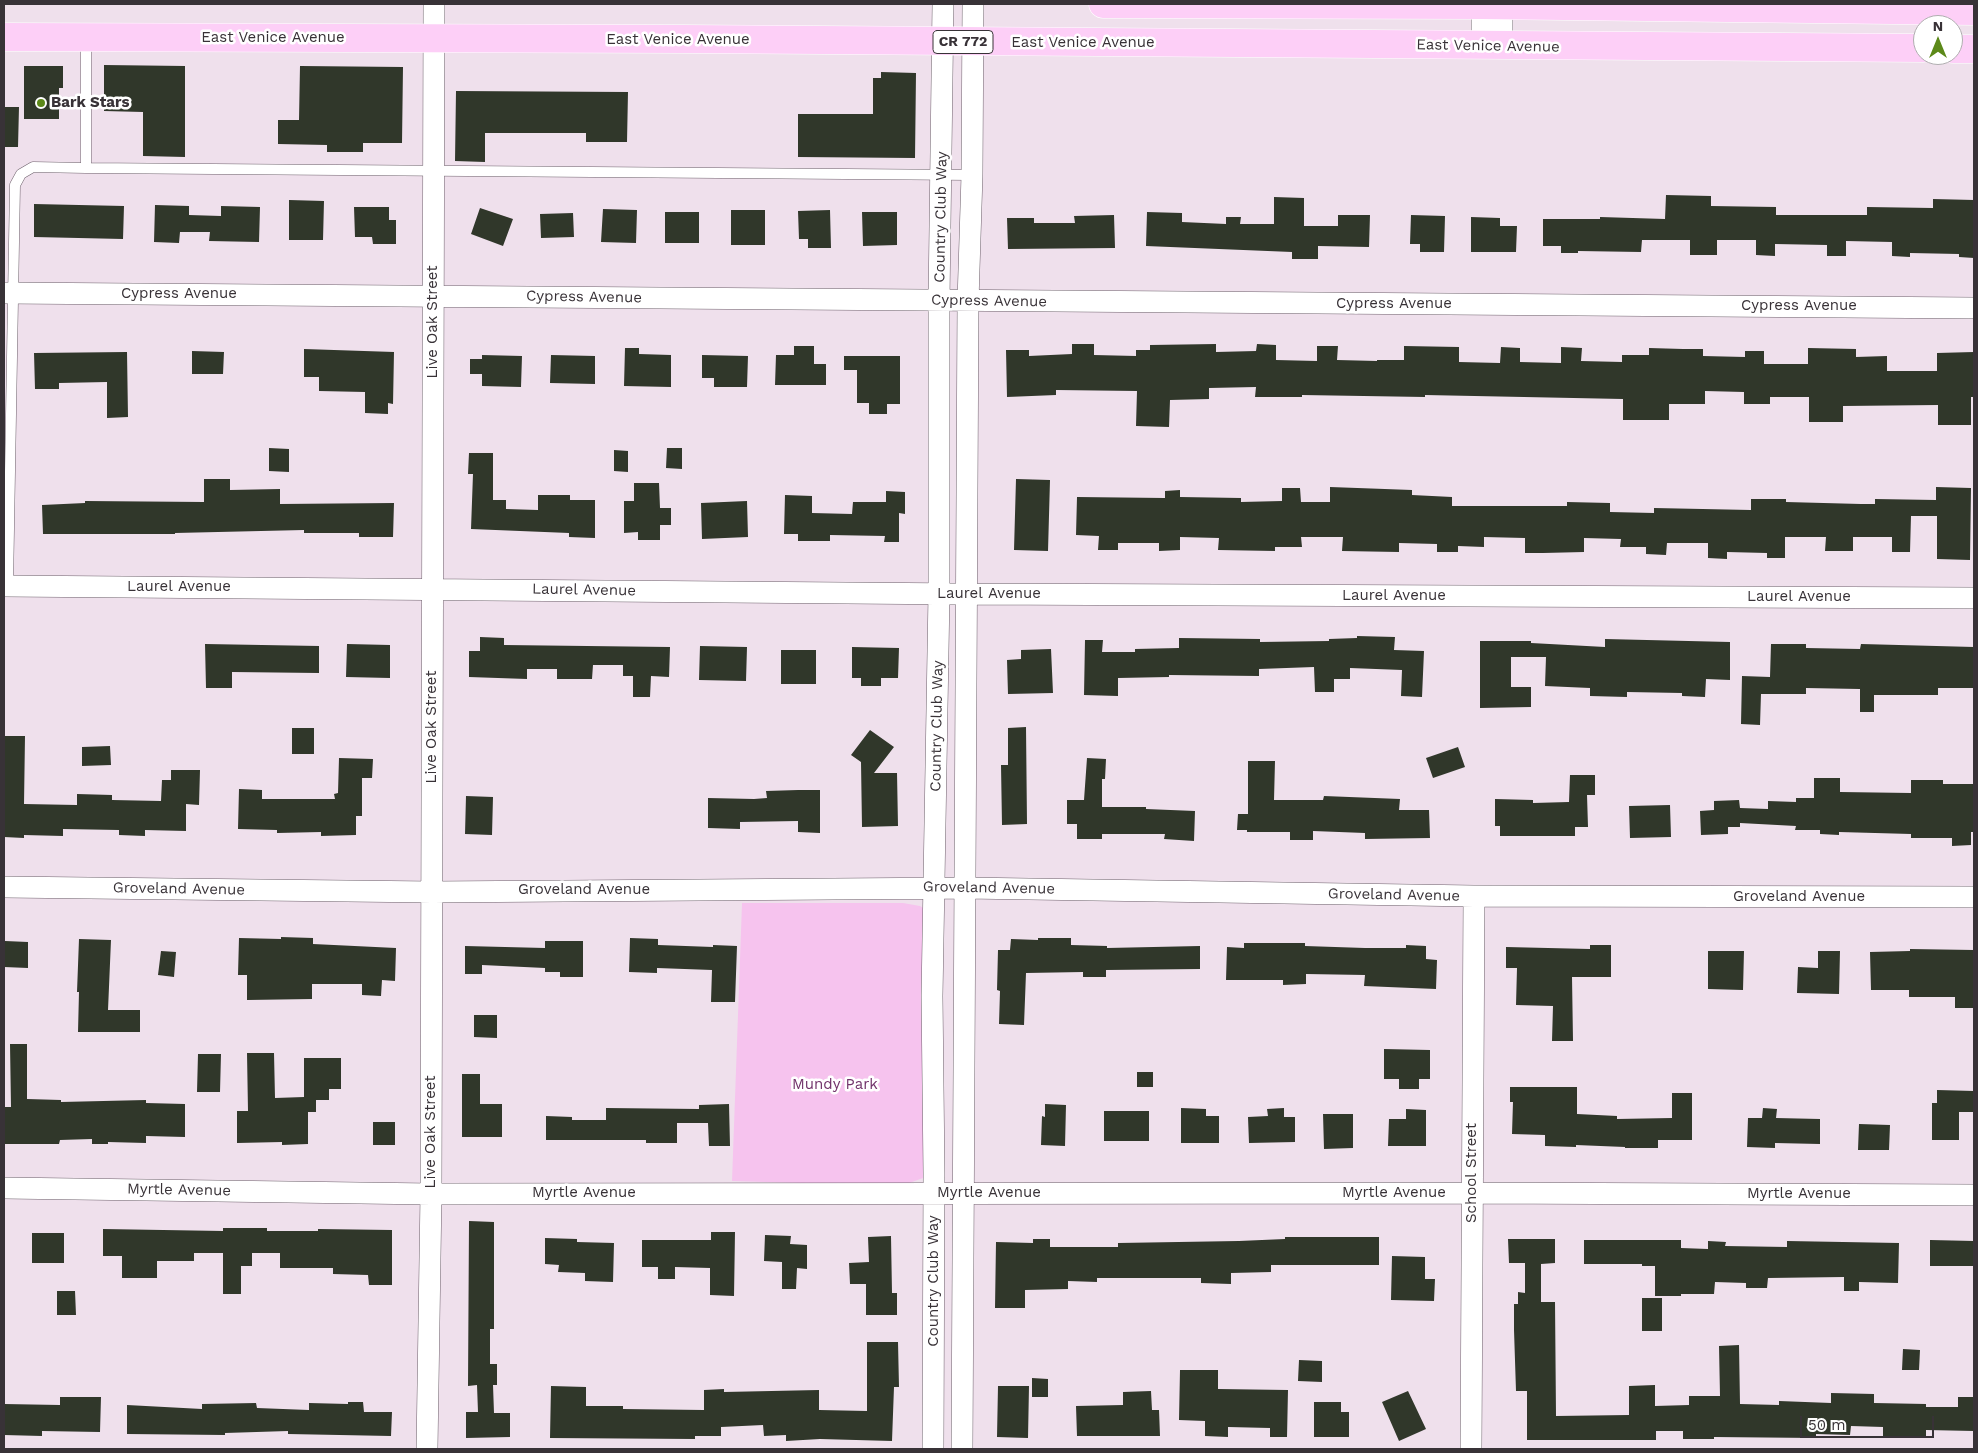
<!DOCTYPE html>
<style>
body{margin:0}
#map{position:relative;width:1978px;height:1453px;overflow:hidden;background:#efe0ec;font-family:"Work Sans",sans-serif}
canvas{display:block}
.frame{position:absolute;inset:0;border:5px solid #383237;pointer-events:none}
.north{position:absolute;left:1913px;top:15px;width:50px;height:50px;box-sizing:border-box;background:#fff;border:1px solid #afadaf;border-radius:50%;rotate:0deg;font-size:14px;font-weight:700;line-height:20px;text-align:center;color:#383237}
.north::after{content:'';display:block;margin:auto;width:18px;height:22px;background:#5c8919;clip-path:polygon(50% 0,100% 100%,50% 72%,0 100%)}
.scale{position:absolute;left:1800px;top:1416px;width:134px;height:22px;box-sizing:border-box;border:2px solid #383237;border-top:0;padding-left:6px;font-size:15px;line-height:18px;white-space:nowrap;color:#383237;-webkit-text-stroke:4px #fff;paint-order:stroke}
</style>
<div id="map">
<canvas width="1978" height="1453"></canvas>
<div class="frame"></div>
<div class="north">N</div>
<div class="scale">50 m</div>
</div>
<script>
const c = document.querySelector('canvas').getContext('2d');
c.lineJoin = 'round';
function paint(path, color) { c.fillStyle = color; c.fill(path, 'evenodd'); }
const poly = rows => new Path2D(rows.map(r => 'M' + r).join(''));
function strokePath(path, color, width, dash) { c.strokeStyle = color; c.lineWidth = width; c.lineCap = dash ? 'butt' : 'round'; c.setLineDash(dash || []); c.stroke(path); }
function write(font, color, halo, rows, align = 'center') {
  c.font = font + ' "Work Sans",sans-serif'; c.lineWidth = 5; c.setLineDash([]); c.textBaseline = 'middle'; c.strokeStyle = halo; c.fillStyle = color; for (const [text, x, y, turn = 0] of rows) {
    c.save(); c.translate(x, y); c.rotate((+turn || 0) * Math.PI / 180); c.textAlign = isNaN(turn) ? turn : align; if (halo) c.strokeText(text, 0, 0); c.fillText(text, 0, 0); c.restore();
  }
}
const green = poly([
 [742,903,903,903,920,906,933,914,934,1174,901,1186,732,1181]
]);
const building = poly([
 [104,65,185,66,185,157,143,156,143,112,104,111],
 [24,66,63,66,63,88,59,88,59,119,24,119],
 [300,66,403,67,402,143,363,143,363,152,327,152,327,145,278,144,278,120,299,120],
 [881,72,916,73,915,158,798,157,798,114,873,114,873,78,881,78],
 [456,91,628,92,627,142,586,142,586,133,485,133,485,162,455,161],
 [4,107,19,107,18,147,4,147],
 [1666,195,1711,196,1711,206,1776,207,1776,215,1867,215,1867,207,1933,208,1933,199,1974,200,1974,258,1959,257,1959,254,1910,253,1910,257,1892,256,1892,242,1846,241,1846,256,1827,256,1827,245,1775,244,1775,256,1756,255,1756,240,1717,240,1717,255,1690,255,1690,240,1642,240,1641,252,1578,251,1578,253,1561,253,1561,246,1543,246,1543,219,1600,219,1600,217,1665,219],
 [1274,197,1304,198,1304,226,1338,226,1338,215,1370,215,1369,247,1318,246,1318,259,1292,259,1292,252,1146,246,1147,212,1182,213,1182,222,1226,224,1226,217,1241,217,1240,224,1274,224],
 [289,200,324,201,323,240,289,240],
 [34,204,124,206,123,239,34,237],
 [155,205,189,206,189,215,221,216,221,206,260,207,259,242,209,241,210,232,180,232,179,243,154,242],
 [354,207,389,207,389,220,396,220,396,244,373,244,372,237,355,237],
 [480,208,513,219,503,246,471,234],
 [603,209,637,210,636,243,601,242],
 [731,210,765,210,765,245,731,245],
 [830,210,831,248,808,248,808,239,799,239,798,211],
 [665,212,699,212,699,243,665,243],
 [862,212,897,212,897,245,863,246],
 [573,213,574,237,541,238,540,214],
 [1114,215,1115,248,1008,249,1007,218,1034,218,1034,223,1075,223,1074,216],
 [1411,215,1445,216,1444,252,1420,252,1420,244,1410,244],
 [1471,217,1500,218,1500,226,1517,226,1516,252,1471,252],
 [1072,344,1094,344,1094,355,1136,356,1136,350,1150,350,1150,345,1216,344,1216,352,1256,351,1257,344,1276,345,1276,360,1317,361,1317,346,1338,346,1337,360,1377,361,1377,360,1404,360,1404,346,1459,347,1459,362,1500,363,1501,347,1520,348,1520,362,1561,363,1561,347,1582,348,1581,361,1622,362,1622,355,1649,355,1649,348,1683,349,1703,349,1703,356,1745,357,1745,351,1764,351,1764,364,1808,364,1808,348,1856,349,1856,357,1887,356,1887,371,1937,371,1937,353,1974,352,1974,397,1971,397,1971,425,1938,425,1938,405,1843,406,1843,422,1809,422,1809,397,1770,397,1770,404,1744,404,1744,392,1705,391,1705,404,1669,404,1669,420,1623,420,1623,399,1425,395,1425,397,1302,395,1302,397,1255,397,1256,387,1209,388,1209,399,1170,400,1169,427,1136,426,1137,391,1056,390,1056,395,1007,397,1006,350,1029,350,1029,356,1072,354],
 [794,346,814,346,814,364,826,364,826,385,775,385,776,355,794,355],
 [625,348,639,348,639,354,671,355,671,387,624,386],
 [304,349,394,352,393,404,388,403,388,414,365,413,365,392,319,391,319,377,304,377],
 [192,351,224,352,223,374,192,374],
 [127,352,128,417,107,418,107,382,59,383,59,389,35,389,34,353],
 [482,355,522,356,521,387,482,386,482,374,470,374,470,359,482,359],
 [551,355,595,356,595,384,550,383],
 [702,355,748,356,747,387,714,387,714,378,702,378],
 [844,356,900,356,900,404,887,404,887,414,869,414,869,403,857,403,857,370,844,370],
 [269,448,289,449,289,472,269,471],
 [667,448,682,448,682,469,666,468],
 [614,450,628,451,628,472,614,471],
 [469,453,493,453,493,500,506,500,506,509,538,510,538,495,570,495,570,500,595,500,595,538,569,537,569,533,471,529,473,474,468,474],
 [204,479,230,479,230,490,280,489,280,504,394,503,393,537,359,537,359,533,304,533,304,530,175,533,175,534,43,534,42,505,85,503,85,501,204,502],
 [1016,479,1050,480,1048,551,1014,550],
 [634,483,659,483,660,508,671,508,671,525,660,525,660,540,638,540,638,532,624,533,624,501,634,501],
 [1330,487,1412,490,1412,495,1452,497,1452,506,1567,506,1567,502,1610,503,1610,512,1654,513,1654,508,1751,510,1751,499,1786,499,1786,502,1861,504,1875,504,1875,499,1936,500,1936,487,1971,488,1970,560,1937,559,1937,516,1911,516,1910,552,1892,552,1892,537,1853,537,1853,551,1825,551,1826,537,1785,537,1785,558,1767,558,1767,553,1727,552,1727,559,1708,558,1708,543,1667,543,1666,555,1646,554,1646,547,1620,547,1621,539,1584,538,1584,552,1543,553,1525,553,1525,538,1484,537,1484,547,1458,546,1458,552,1437,552,1437,544,1399,543,1399,552,1342,551,1343,537,1301,537,1302,547,1275,547,1275,551,1218,550,1219,538,1180,537,1180,550,1159,551,1159,543,1118,543,1118,550,1098,550,1099,536,1076,535,1077,497,1165,498,1165,491,1180,490,1180,497,1241,498,1241,502,1282,501,1282,488,1300,488,1301,502,1330,502],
 [886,491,905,492,905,514,899,513,899,542,884,542,885,536,830,535,830,541,798,541,798,534,784,534,785,495,812,496,812,513,852,514,853,502,886,502],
 [747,501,748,537,702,539,701,503],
 [1357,636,1395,637,1394,650,1424,651,1422,697,1401,696,1402,670,1350,668,1350,679,1334,679,1334,692,1315,692,1314,667,1259,669,1259,676,1169,675,1169,677,1118,678,1118,696,1084,695,1085,640,1103,640,1102,652,1135,652,1135,649,1179,648,1179,638,1260,639,1260,642,1329,641,1329,639,1357,638],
 [480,637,504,638,504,645,670,647,669,677,651,676,650,697,633,697,633,676,623,676,623,665,593,665,592,679,557,679,557,669,527,669,527,679,469,677,469,651,480,651],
 [1605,639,1730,642,1730,680,1706,679,1705,697,1682,696,1682,693,1627,692,1627,697,1590,696,1590,688,1545,686,1546,657,1511,657,1511,687,1531,687,1531,707,1480,708,1480,641,1531,641,1531,643,1605,647],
 [205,644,319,646,319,673,232,672,232,688,206,688],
 [347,644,390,645,390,678,346,677],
 [1771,644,1806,644,1806,648,1860,649,1861,644,1974,647,1974,688,1938,688,1938,695,1874,695,1874,712,1860,712,1860,689,1806,688,1806,694,1761,694,1760,725,1741,724,1742,676,1770,677],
 [700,646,747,647,746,681,699,680],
 [852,647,899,648,898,678,881,678,881,686,861,686,861,678,852,678],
 [1051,649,1053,693,1008,694,1007,660,1021,659,1021,650],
 [781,650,816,650,816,684,781,684],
 [1026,727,1027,824,1002,825,1001,765,1008,765,1008,728],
 [292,728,314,728,314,754,292,754],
 [870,730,894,747,874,773,897,773,898,826,862,827,861,762,851,755],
 [4,736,25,736,24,804,77,805,77,794,112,795,112,800,161,801,162,780,171,780,171,770,200,770,199,805,186,804,186,831,145,830,145,836,119,835,119,830,63,829,63,836,24,835,24,838,4,837],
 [110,746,111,765,82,766,82,747],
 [1458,747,1465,767,1433,778,1426,758],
 [339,758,373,759,372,778,362,778,362,816,356,816,356,835,321,836,321,832,277,833,277,830,238,829,239,789,262,790,262,799,335,799,334,794,338,793],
 [1087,758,1106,759,1105,779,1102,779,1102,807,1146,807,1146,809,1195,811,1194,841,1164,839,1165,834,1102,834,1102,839,1077,839,1077,824,1067,824,1067,800,1084,800],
 [1248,761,1275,761,1274,800,1323,800,1324,796,1400,799,1399,810,1429,810,1430,838,1365,839,1365,833,1313,831,1313,840,1290,840,1290,832,1247,832,1247,830,1237,830,1238,814,1248,814],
 [1570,775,1595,775,1595,795,1587,795,1588,827,1575,827,1575,836,1500,836,1500,826,1495,826,1495,799,1533,800,1533,803,1569,802],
 [1814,778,1840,778,1840,792,1911,793,1911,780,1943,780,1943,784,1974,784,1974,832,1971,832,1971,845,1952,846,1952,838,1911,838,1911,834,1839,832,1839,835,1820,834,1820,830,1795,830,1796,826,1740,823,1740,827,1728,827,1728,834,1701,835,1700,811,1714,810,1714,801,1739,800,1740,808,1768,809,1768,801,1796,802,1796,798,1814,798],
 [798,790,820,790,820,833,798,832,798,821,740,822,740,829,708,828,708,798,754,799,767,798,766,791],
 [466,796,493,797,492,835,465,834],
 [1670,805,1671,837,1630,838,1629,806],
 [281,937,313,938,313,944,396,948,395,981,382,980,381,996,362,995,362,984,312,984,312,999,247,1000,247,975,238,975,239,938,281,939],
 [630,938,658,939,658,945,713,947,713,945,737,946,735,1002,711,1002,712,970,657,968,657,973,629,972],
 [1038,938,1071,938,1071,945,1107,946,1107,948,1200,946,1200,969,1106,970,1106,977,1083,977,1083,972,1026,973,1024,1025,999,1024,1000,991,997,990,998,950,1010,950,1011,939,1038,940],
 [79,939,111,940,108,1010,140,1010,140,1032,78,1032,79,992,77,992],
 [5,941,28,942,28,968,4,967],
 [545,941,583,941,583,977,560,977,560,972,545,972,545,968,482,965,482,974,465,974,465,946,545,948],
 [1244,943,1305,943,1305,946,1365,948,1406,948,1406,945,1426,946,1426,959,1437,960,1436,989,1364,986,1365,975,1306,974,1306,984,1283,985,1283,980,1226,980,1227,947,1244,948],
 [1590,945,1611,945,1611,977,1572,977,1573,1041,1552,1041,1553,1006,1516,1005,1517,968,1506,968,1506,947,1590,949],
 [1910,949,1974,950,1974,1008,1955,1008,1955,997,1909,997,1909,990,1871,990,1870,952,1910,951],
 [161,951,176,952,174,977,158,975],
 [1708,951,1744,951,1743,990,1708,989],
 [1818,951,1840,951,1839,994,1797,993,1798,967,1818,968],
 [474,1015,497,1015,497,1038,474,1037],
 [10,1044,27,1044,27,1099,61,1100,61,1102,146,1100,146,1103,185,1104,185,1137,146,1136,146,1143,108,1142,108,1144,92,1144,92,1139,60,1140,59,1144,4,1144,4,1107,11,1107],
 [1384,1049,1430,1050,1430,1079,1419,1079,1419,1089,1399,1089,1399,1079,1384,1079],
 [247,1053,274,1053,275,1098,304,1097,304,1058,341,1058,341,1089,329,1089,329,1100,316,1100,316,1112,308,1112,308,1144,282,1145,282,1142,237,1143,237,1111,248,1111],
 [198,1054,221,1054,220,1092,197,1092],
 [1137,1072,1153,1072,1153,1087,1137,1087],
 [462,1074,480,1074,480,1104,502,1104,502,1137,462,1137],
 [1510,1087,1577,1087,1577,1114,1617,1116,1617,1119,1672,1118,1672,1093,1692,1093,1692,1140,1658,1140,1658,1148,1625,1148,1625,1147,1576,1145,1576,1147,1545,1146,1545,1135,1512,1134,1513,1102,1510,1102],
 [1937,1090,1974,1091,1974,1112,1959,1112,1959,1140,1932,1140,1932,1103,1937,1103],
 [729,1104,730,1146,709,1146,708,1123,677,1123,677,1143,646,1143,646,1140,546,1140,546,1116,572,1117,572,1120,606,1120,606,1108,699,1109,699,1105],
 [1045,1104,1066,1105,1065,1146,1041,1145,1042,1116,1045,1117],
 [1181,1108,1206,1109,1206,1116,1219,1116,1219,1143,1181,1143],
 [1284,1108,1284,1117,1295,1117,1295,1142,1249,1143,1248,1117,1268,1116,1267,1109],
 [1763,1108,1777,1109,1776,1118,1820,1119,1820,1144,1775,1143,1775,1148,1747,1147,1748,1118,1762,1118],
 [1406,1109,1426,1110,1426,1146,1388,1146,1389,1119,1406,1119],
 [1104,1111,1149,1111,1149,1141,1104,1141],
 [1323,1114,1353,1114,1353,1148,1324,1149],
 [373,1122,395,1122,395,1145,373,1145],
 [1859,1124,1890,1125,1889,1150,1858,1150],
 [469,1221,494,1222,494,1329,490,1329,490,1364,497,1364,497,1385,493,1385,494,1413,510,1413,510,1437,466,1438,466,1412,478,1412,477,1385,468,1386],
 [223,1228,267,1228,267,1231,318,1231,318,1229,392,1230,392,1285,369,1285,368,1275,333,1274,333,1268,280,1268,280,1253,252,1253,252,1266,241,1266,241,1294,223,1294,223,1253,194,1253,194,1261,157,1261,157,1278,122,1278,122,1256,103,1256,103,1229,223,1231],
 [711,1232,735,1232,734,1296,710,1295,710,1268,675,1267,675,1279,658,1279,658,1267,642,1267,642,1240,711,1240],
 [32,1233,64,1233,64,1263,32,1263],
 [765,1235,791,1236,790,1244,807,1245,807,1269,797,1268,796,1289,782,1289,782,1262,764,1261],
 [891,1236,892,1293,897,1293,897,1315,866,1315,866,1284,850,1284,849,1263,869,1262,868,1237],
 [1285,1237,1379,1237,1379,1265,1271,1265,1271,1272,1231,1273,1231,1284,1201,1283,1201,1278,1097,1278,1097,1282,1068,1281,1068,1289,1025,1290,1025,1308,995,1308,996,1242,1033,1243,1033,1239,1050,1239,1050,1247,1118,1247,1118,1243,1239,1241,1285,1239],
 [545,1238,577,1239,577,1242,614,1243,613,1282,585,1281,585,1273,558,1272,559,1265,545,1264],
 [1508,1239,1555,1239,1555,1263,1541,1264,1541,1302,1555,1302,1556,1416,1629,1415,1629,1386,1655,1385,1655,1406,1689,1405,1689,1396,1720,1396,1719,1346,1739,1345,1740,1404,1779,1405,1779,1401,1831,1403,1831,1393,1874,1394,1874,1403,1926,1404,1926,1407,1958,1407,1958,1397,1974,1397,1974,1431,1926,1430,1926,1436,1883,1436,1883,1427,1851,1426,1850,1435,1816,1434,1816,1438,1714,1437,1714,1439,1683,1439,1683,1431,1656,1431,1656,1440,1527,1440,1527,1391,1516,1391,1514,1330,1514,1304,1518,1304,1518,1292,1525,1293,1525,1263,1509,1263],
 [1584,1240,1681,1240,1681,1248,1708,1249,1708,1241,1726,1242,1725,1246,1787,1247,1787,1241,1899,1243,1898,1283,1859,1282,1859,1291,1844,1291,1844,1277,1768,1278,1767,1288,1746,1288,1746,1283,1715,1282,1714,1294,1681,1294,1681,1296,1655,1296,1655,1266,1642,1266,1642,1264,1584,1264],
 [1930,1240,1974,1241,1974,1266,1930,1266],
 [1392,1256,1425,1257,1425,1279,1435,1279,1434,1301,1391,1300],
 [57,1291,75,1291,76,1315,57,1315],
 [1642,1298,1662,1298,1662,1331,1642,1331],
 [867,1342,898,1342,899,1387,894,1387,892,1441,820,1439,786,1441,786,1435,764,1436,763,1425,721,1427,721,1436,695,1436,695,1439,550,1438,551,1386,586,1387,586,1406,623,1406,623,1409,704,1410,704,1390,724,1389,724,1392,819,1390,819,1410,867,1411],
 [1903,1349,1920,1350,1919,1370,1902,1370],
 [1299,1360,1322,1361,1322,1382,1298,1381],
 [1180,1370,1218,1370,1218,1389,1288,1390,1287,1437,1270,1437,1270,1428,1228,1427,1228,1437,1205,1436,1205,1421,1179,1420],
 [1032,1378,1048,1379,1048,1397,1032,1397],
 [998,1386,1029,1386,1028,1438,997,1437],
 [1151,1391,1152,1410,1159,1410,1160,1436,1077,1436,1076,1406,1123,1405,1123,1392],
 [1408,1391,1426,1429,1399,1441,1382,1402],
 [60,1397,101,1397,100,1432,42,1431,42,1436,4,1435,4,1404,60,1405],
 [348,1402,363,1402,364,1412,392,1412,391,1436,288,1434,288,1431,225,1433,225,1435,127,1434,127,1405,202,1409,202,1404,256,1403,257,1408,309,1410,309,1403,348,1404],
 [1314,1402,1341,1402,1341,1412,1349,1412,1349,1437,1314,1437]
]);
const service = poly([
 [86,37,86,168,972,175],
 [8,586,15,185,21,174,33,167,86,168]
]);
const minor = poly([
 [1502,4,1502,46],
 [1482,46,1482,4],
 [4,293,1974,308],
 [4,586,966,594,1974,598],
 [4,887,432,892,966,888,1474,896,1974,897],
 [4,1188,431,1194,1471,1193,1974,1195],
 [427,1449,431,1194,434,4],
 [933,1449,934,1174,932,996,939,594,939,300,943,4],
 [962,1449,968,301,972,175,973,4],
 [1471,1449,1474,896]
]);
const primary = poly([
 [1103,4,1482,5,1974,11],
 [4,37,684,39,1923,48],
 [1953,49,1974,49]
]);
const markers = [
 [41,103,5,"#5c8919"]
];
const shields = [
 [963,42,60]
];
const shieldNames = [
 ["CR 772",963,42]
];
const streetNames = [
 ["East Venice Avenue",273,38],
 ["East Venice Avenue",678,40],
 ["East Venice Avenue",1083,43],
 ["East Venice Avenue",1488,46,1],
 ["Country Club Way",941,217,-89],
 ["Cypress Avenue",179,294],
 ["Cypress Avenue",584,297,1],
 ["Cypress Avenue",989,301,1],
 ["Cypress Avenue",1394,304],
 ["Cypress Avenue",1799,306],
 ["Live Oak Street",433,322,-90],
 ["Laurel Avenue",179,587],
 ["Laurel Avenue",584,590,1],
 ["Laurel Avenue",989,594],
 ["Laurel Avenue",1394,596],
 ["Laurel Avenue",1799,597],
 ["Country Club Way",937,726,-89],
 ["Live Oak Street",432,727,-90],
 ["Groveland Avenue",989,888,1],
 ["Groveland Avenue",179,889,1],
 ["Groveland Avenue",584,890],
 ["Groveland Avenue",1394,895,1],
 ["Groveland Avenue",1799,897],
 ["Live Oak Street",431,1132,-90],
 ["School Street",1472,1173,-90],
 ["Myrtle Avenue",179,1190,1],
 ["Myrtle Avenue",584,1193],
 ["Myrtle Avenue",989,1193],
 ["Myrtle Avenue",1394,1193],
 ["Myrtle Avenue",1799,1194],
 ["Country Club Way",934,1281,-90]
];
const poiNames = [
 ["Bark Stars",51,103]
];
const parkNames = [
 ["Mundy Park",835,1085]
];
paint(green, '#f6c3ee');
paint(building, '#30372a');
strokePath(service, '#6d606b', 11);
strokePath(minor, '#6d606b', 22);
strokePath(primary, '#fff', 29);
strokePath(service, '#fff', 10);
strokePath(minor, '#fff', 21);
strokePath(primary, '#fdcff7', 28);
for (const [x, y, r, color] of markers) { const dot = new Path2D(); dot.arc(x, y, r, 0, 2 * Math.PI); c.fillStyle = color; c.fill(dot); strokePath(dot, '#fff', 2); }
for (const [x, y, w] of shields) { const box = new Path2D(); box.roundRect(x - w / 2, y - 11.5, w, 23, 4); c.fillStyle = '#fff'; c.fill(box); strokePath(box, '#383237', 1); }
write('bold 14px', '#383237', null, shieldNames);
write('15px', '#383237', '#fff', streetNames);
write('bold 15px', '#383237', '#fff', poiNames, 'left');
write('15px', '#71326a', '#fff', parkNames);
</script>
